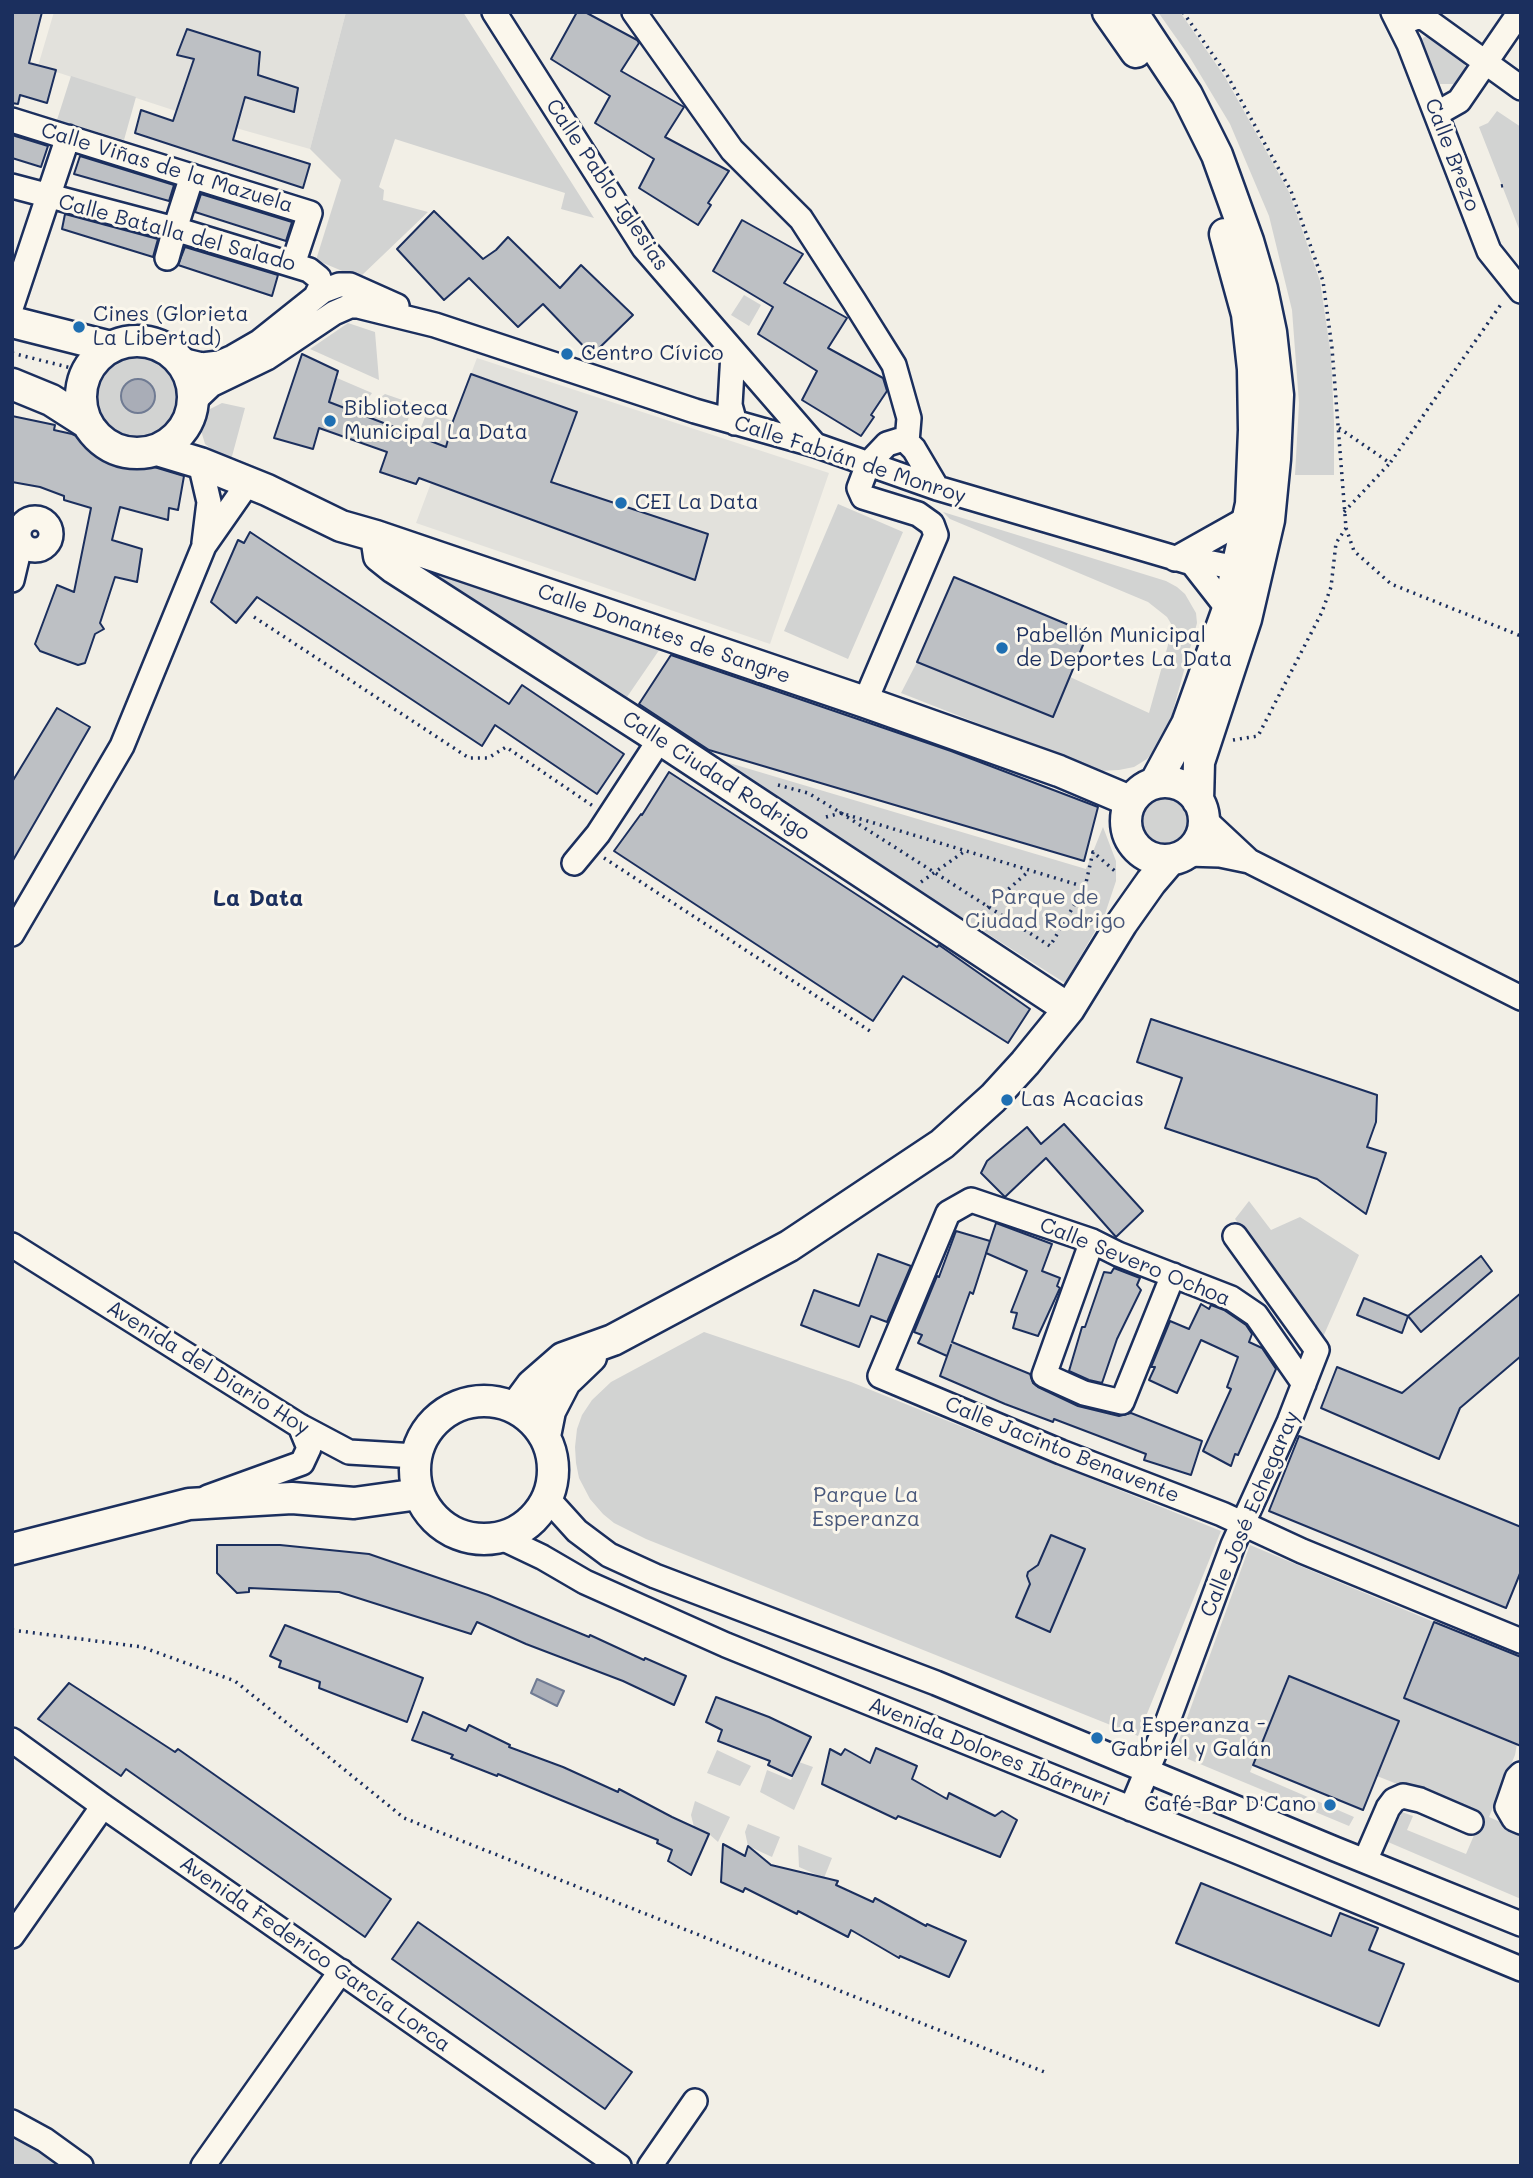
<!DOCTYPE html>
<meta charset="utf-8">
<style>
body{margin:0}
#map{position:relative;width:1533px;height:2178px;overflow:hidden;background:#f2efe6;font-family:Mali,sans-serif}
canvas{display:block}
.frame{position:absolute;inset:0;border:14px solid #1b2f5e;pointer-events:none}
</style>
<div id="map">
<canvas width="1533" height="2178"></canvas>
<div class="frame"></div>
</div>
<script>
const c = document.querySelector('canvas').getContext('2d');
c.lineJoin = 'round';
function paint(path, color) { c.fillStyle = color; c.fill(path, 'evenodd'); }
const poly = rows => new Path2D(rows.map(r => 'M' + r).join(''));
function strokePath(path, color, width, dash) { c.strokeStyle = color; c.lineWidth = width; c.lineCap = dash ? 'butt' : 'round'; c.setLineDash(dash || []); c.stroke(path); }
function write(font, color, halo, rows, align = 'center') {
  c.font = font + ' Mali,sans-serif'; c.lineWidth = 6; c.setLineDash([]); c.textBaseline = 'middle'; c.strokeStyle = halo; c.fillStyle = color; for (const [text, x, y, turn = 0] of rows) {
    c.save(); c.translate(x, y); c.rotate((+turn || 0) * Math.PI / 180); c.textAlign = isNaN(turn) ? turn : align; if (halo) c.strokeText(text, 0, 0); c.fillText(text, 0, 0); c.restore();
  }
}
const built = poly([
 [54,12,346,12,310,149,176,111,38,66],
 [477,358,829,473,770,644,416,523,431,483,437,473,453,421]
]);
const green = poly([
 [346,12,463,12,594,218,561,209,565,193,395,139,379,187,384,190,383,200,428,212,359,278,316,260,341,180,310,149],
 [1158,12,1180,12,1225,77,1289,192,1320,281,1331,355,1334,422,1334,475,1295,475,1299,403,1292,310,1269,216,1230,124,1189,56],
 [1427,36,1431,36,1462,57,1466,69,1463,75,1454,84,1440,84,1434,80,1421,43,1423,38],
 [71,76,136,97,124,140,57,120],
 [1497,111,1521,127,1521,234,1479,127,1488,123],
 [744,295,761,305,749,326,731,315],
 [348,323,375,332,379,380,310,349],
 '93 397a45 45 0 1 1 90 0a45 45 0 1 1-90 0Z',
 [337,378,372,393,367,400,356,403,350,410,329,402],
 [385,394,414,404,404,430,359,413],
 [222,403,245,408,231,460,220,457,205,444,200,427,208,410],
 [427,412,453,421,446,447,418,435],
 [838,504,903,532,848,659,784,631],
 [943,512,1166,581,1177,587,1185,594,1196,613,1197,623,1168,729,1157,747,1147,759,1134,767,1119,770,1099,771,901,693,917,662,1053,717,1070,677,1149,713,1173,627,1167,617,1148,602,950,519],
 [416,562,664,643,627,697],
 [709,757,1086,869,1103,827,1116,861,1116,881,1105,914,1065,983],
 '1133 823a32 32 0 1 1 64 0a32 32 0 1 1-64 0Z',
 [1249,1201,1271,1230,1300,1217,1359,1255,1323,1337,1235,1219],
 [704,1332,851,1382,1221,1531,1138,1736,646,1539,614,1523,603,1514,590,1499,579,1478,576,1463,575,1447,577,1429,582,1415,592,1400,611,1382],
 [1250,1545,1434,1622,1404,1697,1517,1744,1515,1755,1489,1817,1521,1831,1521,1899,1388,1842,1402,1812,1413,1816,1407,1830,1466,1854,1483,1814,1424,1789,1422,1794,1377,1776,1398,1721,1289,1676,1250,1772,1354,1817,1349,1826,1188,1759,1182,1753,1179,1740],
 [717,1750,751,1766,740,1786,707,1773],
 [799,1762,813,1767,794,1810,760,1792,767,1770,791,1780],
 [695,1801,730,1817,718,1842,709,1834,694,1827,691,1815],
 [748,1824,780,1837,772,1857,748,1846,745,1832],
 [798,1845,832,1858,824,1878,799,1867],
 [12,2122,81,2166,12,2166]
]);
const water = poly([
 '121 396a17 17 0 1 1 34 0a17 17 0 1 1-34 0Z',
 [537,1679,564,1691,557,1706,531,1693,537,1679]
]);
const building = poly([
 [12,12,42,12,29,63,56,70,47,103,20,95,18,104,12,103,12,12],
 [577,12,585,12,637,40,639,43,621,71,684,107,665,137,729,171,708,203,711,205,698,225,639,188,654,159,595,123,610,96,551,59,577,12],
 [187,29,260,52,258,75,298,88,294,112,245,97,233,140,310,164,303,188,135,133,141,110,173,121,194,59,177,55,187,29],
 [12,135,48,146,41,167,12,158,12,135],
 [80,156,174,185,169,201,74,174,80,156],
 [201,194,292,222,286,241,195,212,201,194],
 [434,211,483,259,496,250,508,237,560,288,581,265,633,315,592,355,543,304,518,327,469,278,444,300,397,249,434,211],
 [65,214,158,239,153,257,62,229,65,214],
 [742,220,803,254,784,283,847,318,828,348,883,378,887,391,871,415,874,417,861,436,802,400,817,371,758,334,773,307,713,271,742,220],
 [185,247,278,275,272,296,178,265,185,247],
 [302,354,338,371,329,402,446,447,453,421,471,374,577,412,551,482,708,534,695,580,419,478,416,484,380,472,387,452,319,428,313,449,274,438,302,354],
 [12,416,55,425,54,430,72,434,131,460,184,476,178,510,169,508,168,520,120,507,112,540,142,549,137,582,115,577,100,623,104,629,95,634,85,663,78,665,40,651,35,644,57,585,74,592,91,508,64,500,64,496,40,487,12,482,12,416],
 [250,532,509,704,522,685,624,754,597,794,495,725,482,746,257,597,236,623,211,602,238,540,244,543,250,532],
 [954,577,1088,633,1053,717,917,662,954,577],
 [671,655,951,751,1098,807,1084,861,709,750,639,704,671,655],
 [57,708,90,727,12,862,12,782,57,708],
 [669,772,937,947,939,945,1030,1009,1008,1043,903,976,873,1021,614,851,641,814,642,815,669,772],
 [1151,1019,1377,1095,1376,1122,1367,1147,1386,1153,1366,1214,1317,1179,1165,1128,1182,1078,1137,1062,1151,1019],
 [1064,1124,1143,1211,1116,1237,1046,1158,1005,1197,981,1173,987,1161,1027,1127,1041,1144,1064,1124],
 [996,1223,1052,1244,1042,1271,1060,1278,1057,1286,1060,1288,1038,1336,1013,1328,1017,1313,1011,1312,1027,1271,986,1253,996,1223],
 [956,1231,990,1241,973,1294,970,1292,952,1342,1030,1374,1033,1383,1038,1387,1078,1406,1119,1416,1131,1413,1202,1441,1191,1475,1144,1460,1146,1454,1054,1419,1053,1422,1005,1404,940,1376,951,1345,947,1356,918,1343,922,1335,914,1332,937,1276,939,1277,956,1231],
 [878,1254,911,1266,887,1322,871,1316,859,1347,801,1325,814,1290,859,1306,878,1254],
 [1481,1256,1492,1271,1421,1332,1408,1316,1481,1256],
 [1114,1268,1140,1278,1137,1285,1141,1290,1117,1339,1102,1383,1089,1380,1069,1371,1082,1327,1085,1327,1104,1272,1111,1273,1114,1268],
 [1521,1293,1521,1356,1460,1408,1439,1459,1321,1408,1337,1367,1402,1393,1521,1293],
 [1364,1298,1408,1316,1402,1333,1357,1315,1364,1298],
 [1201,1304,1209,1309,1211,1305,1224,1310,1246,1325,1252,1334,1249,1342,1262,1348,1276,1369,1238,1455,1235,1454,1231,1466,1203,1451,1231,1389,1227,1387,1238,1357,1201,1340,1177,1393,1149,1380,1155,1367,1151,1367,1170,1321,1189,1329,1201,1304],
 [1299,1436,1521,1527,1521,1571,1506,1608,1269,1511,1299,1436],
 [1051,1535,1085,1549,1050,1632,1016,1617,1030,1584,1027,1576,1028,1572,1038,1565,1051,1535],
 [217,1545,280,1545,369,1554,488,1595,589,1637,590,1635,644,1660,645,1658,686,1676,674,1705,623,1681,526,1644,477,1622,471,1634,339,1592,249,1588,249,1592,237,1593,217,1573,217,1545],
 [1434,1622,1521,1657,1521,1746,1404,1698,1434,1622],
 [285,1625,423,1678,407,1722,319,1688,320,1682,279,1667,281,1661,270,1656,285,1625],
 [1289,1676,1399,1721,1363,1810,1253,1765,1289,1676],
 [69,1683,175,1752,178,1749,391,1899,365,1937,126,1769,121,1776,38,1719,69,1683],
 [716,1697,769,1717,811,1737,792,1776,768,1765,770,1761,718,1741,722,1730,706,1722,716,1697],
 [423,1712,466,1731,469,1725,510,1745,509,1747,563,1767,618,1792,619,1789,672,1817,709,1834,691,1875,668,1861,672,1850,657,1843,658,1840,498,1774,497,1776,451,1758,453,1755,412,1740,423,1712],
 [876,1748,917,1766,912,1779,947,1799,949,1793,995,1816,1002,1811,1017,1820,1000,1857,898,1816,896,1819,822,1784,830,1749,841,1755,845,1749,870,1763,876,1748],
 [723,1844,745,1856,748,1846,771,1865,838,1881,836,1885,873,1902,875,1898,926,1926,927,1924,966,1941,949,1977,900,1956,899,1958,851,1930,848,1937,798,1911,797,1914,745,1888,743,1892,721,1882,723,1844],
 [1201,1883,1331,1936,1340,1913,1378,1928,1369,1950,1404,1964,1379,2026,1176,1943,1201,1883],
 [418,1922,632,2072,605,2109,392,1959,418,1922]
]);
const path = poly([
 [1183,12,1227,75,1291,191,1323,281,1332,348,1346,528,1354,551,1391,584,1521,636],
 [1501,186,1506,185],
 [12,353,87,372],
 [1339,428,1390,463,1502,303],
 [1344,512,1390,463],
 [254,617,469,758,488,758,506,747,593,806],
 [1233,740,1258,736,1322,612,1331,587,1336,543,1346,528],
 [778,785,808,793,841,813,1050,946,1085,887,1093,852,1116,872],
 [826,817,841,813,1085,887],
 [604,858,873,1033],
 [921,882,965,851],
 [977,917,1029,871],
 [12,1630,142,1647,235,1681,404,1818,1047,2073]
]);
const minor = poly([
 [494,12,644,248,815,445],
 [634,12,732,150,801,219,854,301,894,365,909,418,907,442],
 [1393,12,1409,44,1489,251,1521,291],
 [1399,24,1417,17,1424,18,1521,88],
 [1436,114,1459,101,1520,12],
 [12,120,310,213,293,264],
 [12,186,175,229,309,270,319,278,321,286,316,296],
 [167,258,175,229,192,176],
 [12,305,68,137],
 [733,353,730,405,735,423],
 [177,359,202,365,219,363,233,357,259,342,323,291,339,285,350,285,397,306],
 [192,403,211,385,267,358,334,313,350,306,358,306,435,325,695,411,815,445,937,488,1192,563,1228,609,1236,613],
 [200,463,209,502,204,543],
 '19 534a16 16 0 1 1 32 0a16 16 0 1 1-32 0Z',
 [1175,559,1248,518],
 [1192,563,1212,563,1237,568,1246,579],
 [12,580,21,542],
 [865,702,936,535,932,524,918,514,863,497,859,488,868,464,887,444,900,440,907,442,914,449,937,488],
 [1204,819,1249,861],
 [1187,854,1220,855,1249,861,1521,998],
 [574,863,598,834,660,739],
 [12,934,122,746,204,546,248,483],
 [1092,1241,1044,1375,1084,1393,1122,1402,1173,1275],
 [12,1245,300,1426,349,1452,416,1456],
 [1304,1384,1256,1315,1231,1298,1118,1254,1092,1241,971,1200,948,1213,880,1376,1061,1452,1222,1514,1302,1551,1521,1641],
 [208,1497,302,1463,309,1448,300,1426],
 [548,1499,577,1531,609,1555,655,1576,936,1683,1335,1849,1521,1924],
 [502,1538,542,1557,585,1582,726,1645,1241,1853,1521,1969],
 [12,1740,103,1806,619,2166],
 [1521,1774,1517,1778,1507,1807,1514,1819,1521,1822],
 [1131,1809,1167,1723,1233,1545,1289,1422,1317,1350,1235,1236],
 [1365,1861,1388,1808,1394,1800,1403,1796,1420,1800,1471,1822],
 [12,1936,103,1806],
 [12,2122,45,2140,81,2166],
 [203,2166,341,1971],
 [650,2166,695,2101]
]);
const major = poly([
 [1108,12,1136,52],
 [1132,12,1187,95,1217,155,1248,241,1262,289,1271,332,1278,395,1275,459,1269,520,1246,619,1199,762,1198,801],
 [12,322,111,347],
 '81 397a56 56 0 1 1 112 0a56 56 0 1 1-112 0Z',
 [12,384,51,400,87,423],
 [157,450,200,463,267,490,341,526,376,536,865,702,1059,771,1130,801],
 [376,536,379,556,394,568,660,739,1069,1009],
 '1126 821a39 39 0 1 1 78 0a39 39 0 1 1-78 0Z',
 [1155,783,1187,724,1228,609,1251,504,1254,430,1253,369,1247,314,1225,234],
 '415 1470a69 69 0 1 1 138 0a69 69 0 1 1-138 0Z',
 [515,1408,532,1385,563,1358,613,1340,789,1246,942,1144,993,1098,1025,1063,1069,1009,1122,923,1151,882,1169,861],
 [545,1436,550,1411,565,1382,591,1357],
 [12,1549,189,1504,292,1498,354,1503,419,1494]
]);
const markers = [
 [79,327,7,"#1f6fb2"],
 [567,354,7,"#1f6fb2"],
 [330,421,7,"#1f6fb2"],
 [621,503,7,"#1f6fb2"],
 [1002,648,7,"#1f6fb2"],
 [1007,1100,7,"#1f6fb2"],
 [1097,1738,7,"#1f6fb2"],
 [1330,1805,7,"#1f6fb2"]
];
const streetNames = [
 ["Calle Brezo",1452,155,69],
 ["Calle Viñas de la Mazuela",167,168,17],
 ["Calle Pablo Iglesias",607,185,56],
 ["Calle Batalla del Salado",177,233,15],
 ["Calle Fabián de Monroy",850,460,18],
 ["Calle Donantes de Sangre",664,634,19],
 ["Calle Ciudad Rodrigo",716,776,33],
 ["Calle Severo Ochoa",1135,1262,22],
 ["Avenida del Diario Hoy",208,1368,32],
 ["Calle Jacinto Benavente",1062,1450,22],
 ["Calle José Echegaray",1250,1514,-67],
 ["Avenida Dolores Ibárruri",989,1752,22],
 ["Avenida Federico García Lorca",315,1954,35]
];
const poiNames = [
 ["Cines (Glorieta",93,315],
 ["La Libertad)",93,339],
 ["Centro Cívico",581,354],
 ["Biblioteca",344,409],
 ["Municipal La Data",344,433],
 ["CEI La Data",635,503],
 ["Pabellón Municipal",1016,636],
 ["de Deportes La Data",1016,660],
 ["Las Acacias",1021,1100],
 ["La Esperanza -",1111,1726],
 ["Gabriel y Galán",1111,1750],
 ["Café-Bar D'Cano",1316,1805,"right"]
];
const parkNames = [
 ["Parque de",1045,898],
 ["Ciudad Rodrigo",1045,922],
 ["Parque La",866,1496],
 ["Esperanza",866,1520]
];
const neighbourhoodNames = [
 ["La Data",258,899]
];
paint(built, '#e2e1dc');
paint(green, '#d2d3d2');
paint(water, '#a9adb7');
strokePath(water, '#707b93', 2);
paint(building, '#bdc0c4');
strokePath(building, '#1b2f5e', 2);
strokePath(minor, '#1b2f5e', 28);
strokePath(major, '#1b2f5e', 35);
strokePath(path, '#1b2f5e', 3.5, [2, 5]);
strokePath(minor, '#fbf7ec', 23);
strokePath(major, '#fbf7ec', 30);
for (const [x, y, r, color] of markers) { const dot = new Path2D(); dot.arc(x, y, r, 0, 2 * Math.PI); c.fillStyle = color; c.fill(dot); strokePath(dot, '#fbf7ec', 2.5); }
write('21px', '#1b2f5e', '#fbf7ec', streetNames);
write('21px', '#1b2f5e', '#fbf7ec', poiNames, 'left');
write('21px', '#49587b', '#fbf7ec', parkNames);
write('bold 23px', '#1b2f5e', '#fbf7ec', neighbourhoodNames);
</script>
